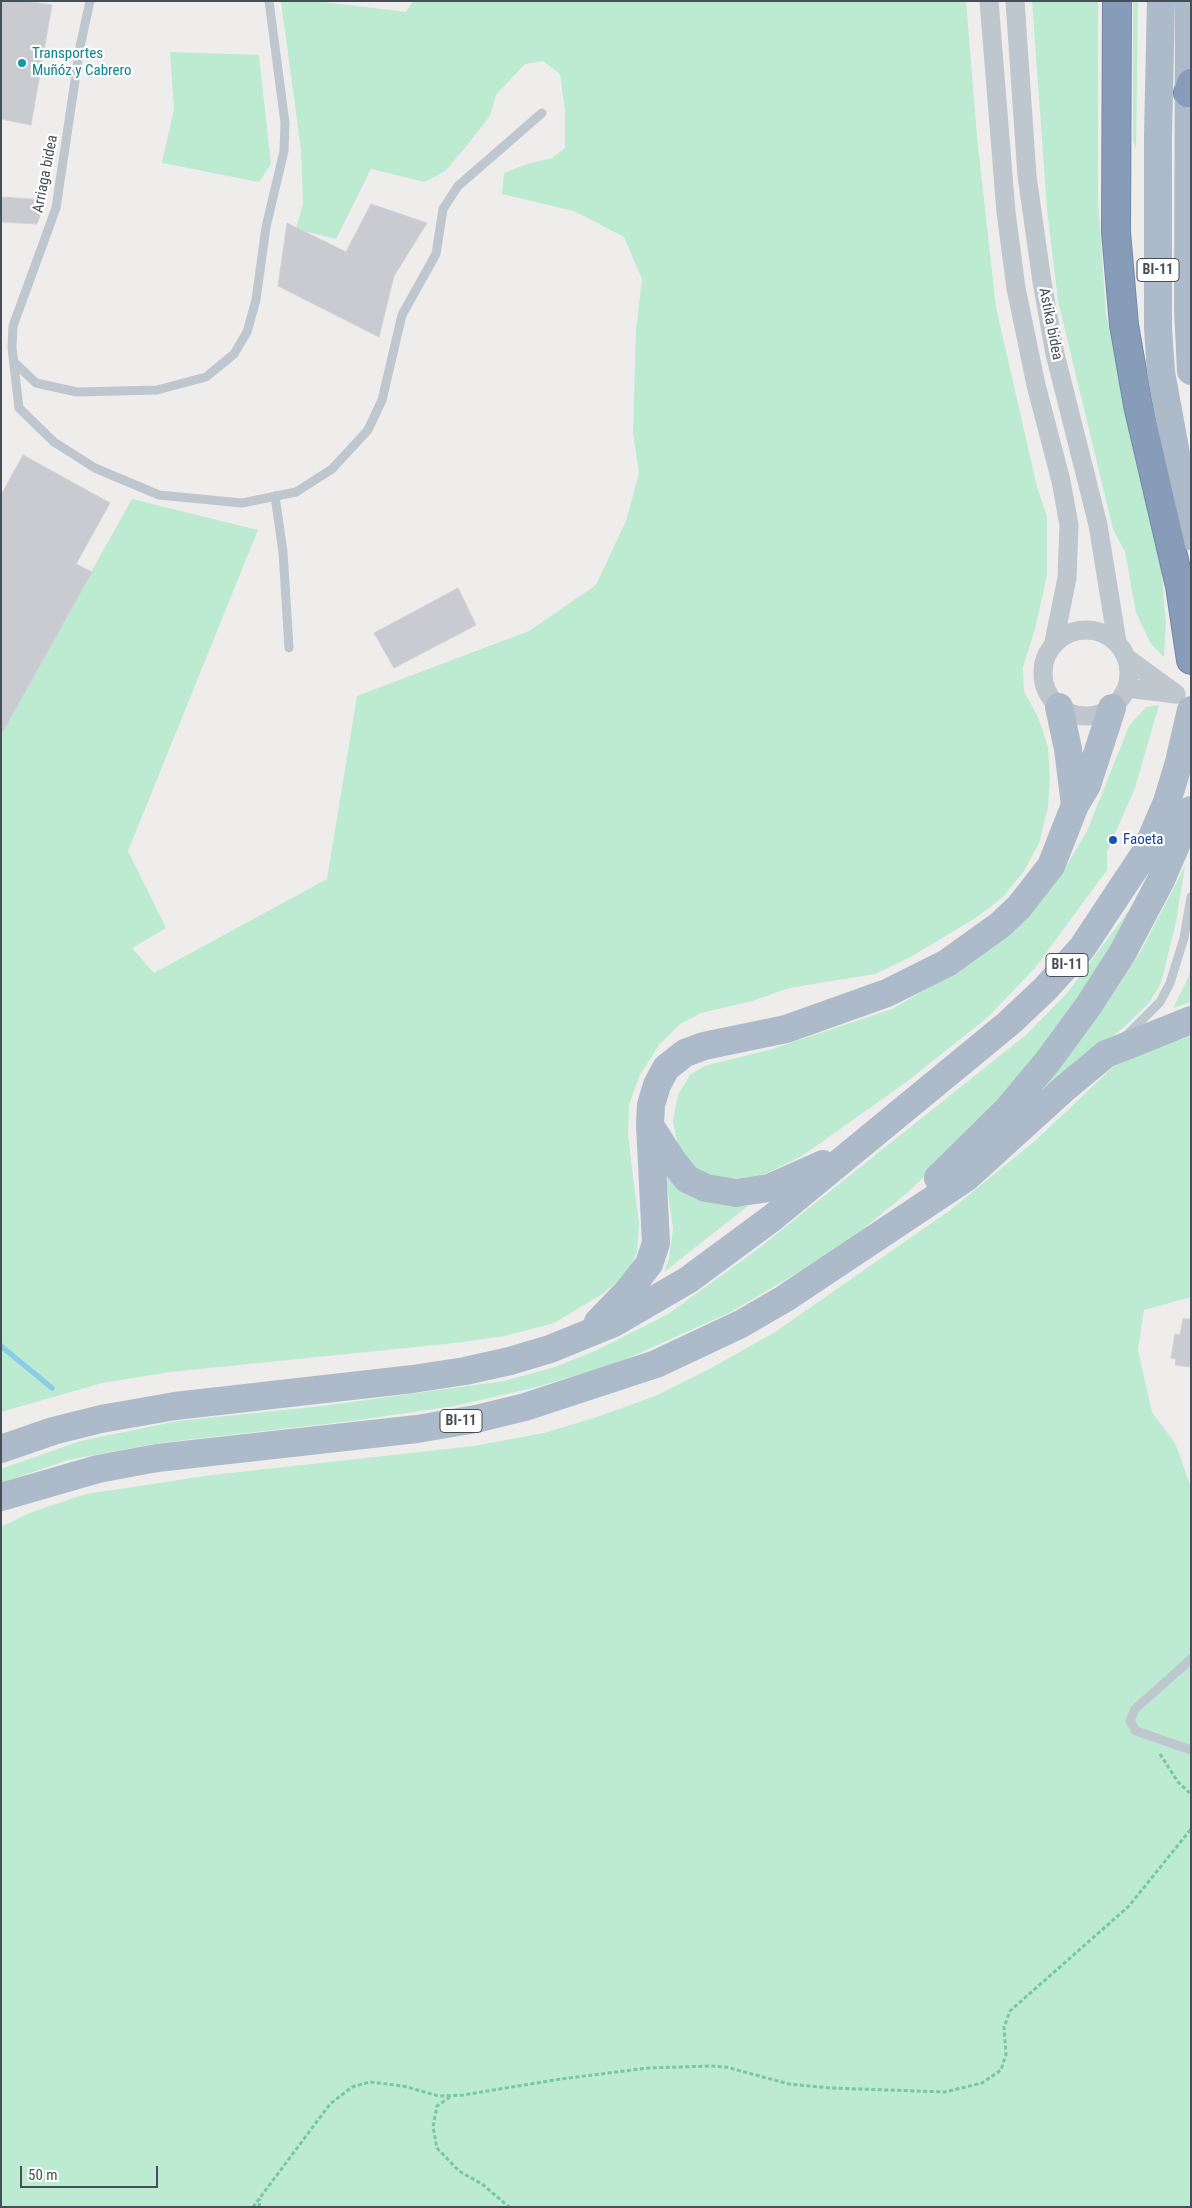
<!DOCTYPE html>
<meta charset="utf-8">
<style>
body{margin:0}
#map{position:relative;width:1192px;height:2208px;overflow:hidden;background:#efecec;font-family:"Roboto Condensed",sans-serif}
canvas{display:block}
.frame{position:absolute;inset:0;border:2px solid #464e58;pointer-events:none}
.scale{position:absolute;left:20px;top:2166px;width:138px;height:22px;box-sizing:border-box;border:2px solid #464e58;border-top:0;padding-left:6px;font-size:15px;line-height:18px;white-space:nowrap;color:#464e58;-webkit-text-stroke:4px #fff;paint-order:stroke}
</style>
<div id="map">
<canvas width="1192" height="2208"></canvas>
<div class="frame"></div>
<div class="scale">50 m</div>
</div>
<script>
const c = document.querySelector('canvas').getContext('2d');
c.lineJoin = 'round';
function paint(path, color) { c.fillStyle = color; c.fill(path, 'evenodd'); }
const poly = rows => new Path2D(rows.map(r => 'M' + r).join(''));
function strokePath(path, color, width, dash) { c.strokeStyle = color; c.lineWidth = width; c.lineCap = dash ? 'butt' : 'round'; c.setLineDash(dash || []); c.stroke(path); }
function write(font, color, halo, rows, align = 'center') {
  c.font = font + ' "Roboto Condensed",sans-serif'; c.lineWidth = 4.5; c.setLineDash([]); c.textBaseline = 'middle'; c.strokeStyle = halo; c.fillStyle = color; for (const [text, x, y, turn = 0] of rows) {
    c.save(); c.translate(x, y); c.rotate((+turn || 0) * Math.PI / 180); c.textAlign = isNaN(turn) ? turn : align; if (halo) c.strokeText(text, 0, 0); c.fillText(text, 0, 0); c.restore();
  }
}
const green = poly([
 [281,1,317,1,406,12,413,1,966,1,977,136,996,307,1037,487,1047,517,1047,575,1035,629,1023,667,1024,691,1038,717,1048,747,1050,777,1048,807,1039,843,1024,871,1002,898,974,919,909,958,875,974,789,988,752,1001,701,1013,680,1024,659,1045,640,1075,629,1105,628,1136,639,1224,637,1252,627,1274,601,1295,554,1323,505,1336,455,1343,170,1372,102,1383,1,1412,1,733,132,499,258,530,128,851,166,928,132,948,154,973,327,879,357,696,529,631,596,585,626,521,639,473,633,433,636,330,642,279,624,237,574,211,502,194,504,173,527,164,552,158,565,148,565,110,560,74,543,61,525,64,496,95,490,116,464,149,445,171,425,182,371,169,336,239,296,229,303,204,301,150],
 [1032,1,1098,1,1098,200,1106,314,1135,459,1161,565,1166,622,1164,657,1151,644,1136,613,1125,552,1113,529,1058,301,1047,209],
 [1133,1,1138,1,1136,150,1133,140],
 [170,52,259,55,271,164,259,182,162,163,174,109],
 [1159,705,1135,788,1107,852,1107,870,1035,968,988,1017,905,1083,802,1156,761,1176,729,1179,706,1175,690,1164,679,1151,673,1121,678,1095,690,1075,704,1066,769,1050,892,1009,966,966,1064,870,1087,831,1129,726,1146,707],
 [1185,866,1176,922,1161,983,1149,1003,1123,1028,1043,1089,1141,951],
 [1135,902,1092,981,1005,1100,907,1193,841,1247,731,1312,615,1364,533,1388,454,1406,352,1421,159,1443,68,1460,1,1483,1,1469,80,1441,178,1421,322,1406,504,1381,555,1367,597,1350,668,1314,754,1252,1027,1034,1068,992],
 [1191,966,1191,1002,1173,1008,1189,976],
 [1191,1036,1191,1297,1144,1310,1138,1350,1152,1412,1175,1443,1191,1487,1191,2207,1,2207,1,1527,29,1513,86,1494,212,1475,474,1446,544,1433,597,1417,655,1396,713,1367,775,1332,949,1211,1036,1140,1113,1067,1147,1051],
 [661,1167,725,1205,748,1206,664,1272,669,1259,673,1228,668,1193]
]);
const stream = poly([
 [1,1346,52,1388]
]);
const building = poly([
 [1,1,24,1,52,5,31,125,1,119,1,1],
 [1,197,46,200,37,224,1,222,1,197],
 [371,204,427,223,394,276,379,337,278,286,287,223,346,252,371,204],
 [23,455,110,503,76,564,92,572,1,735,1,495,23,455],
 [458,588,476,625,394,668,374,633,458,588],
 [1183,1319,1191,1319,1191,1367,1175,1365,1176,1359,1171,1358,1175,1334,1180,1335,1183,1319]
]);
const path = poly([
 [1160,1754,1178,1782,1191,1794],
 [450,2097,437,2106,433,2127,437,2148,459,2171,482,2184,509,2207],
 [253,2207,330,2104,352,2087,370,2082,403,2086,439,2096,463,2095,561,2079,648,2068,710,2066,726,2067,789,2084,830,2088,945,2092,982,2083,1001,2070,1006,2054,1004,2027,1010,2011,1129,1906,1191,1829],
 [259,2207,260,2199]
]);
const service = poly([
 [90,1,80,47,56,208,13,326,12,348,19,408,54,442,95,468,159,495,242,503,296,492,332,469,368,430,382,400,402,315,436,254,443,209,458,186,542,113],
 [14,362,36,383,77,392,157,390,206,377,234,354,247,332,256,300,266,227,284,151,285,123,269,1],
 [275,496,283,552,289,648],
 [1126,1036,1160,1002,1170,983,1184,938,1191,897],
 [1191,1659,1135,1709,1130,1721,1136,1731,1191,1750]
]);
const minor = poly([
 [989,1,1006,212,1016,288,1036,385,1061,481,1069,525,1067,578,1054,642],
 [1015,1,1027,176,1042,282,1055,354,1098,525,1117,642],
 '1043 673a43 43 0 1 1 86 0a43 43 0 1 1-86 0Z',
 [1128,659,1176,694],
 [1127,688,1175,694]
]);
const primary = poly([
 [1161,1,1158,135,1158,328,1161,372,1191,536],
 [1189,1,1188,309,1191,371],
 [1059,707,1068,749,1075,805],
 [651,1127,672,1160,687,1179,706,1188,736,1193,769,1188,823,1164],
 [938,1178,1007,1110,1048,1061,1089,1005,1123,952,1161,880,1191,810],
 [598,1322,628,1291,649,1264,656,1243,650,1125,651,1105,657,1085,666,1068,685,1053,704,1046,786,1029,887,993,947,963,1000,925,1019,907,1051,866,1075,805,1087,785,1112,708],
 [1,1449,53,1431,101,1419,175,1406,413,1379,465,1371,510,1361,550,1349,614,1323,688,1280,772,1218,1009,1023,1045,989,1082,948,1145,853,1167,802,1179,762,1191,710],
 [1,1497,98,1469,157,1458,417,1429,476,1419,525,1407,656,1364,741,1324,784,1299,967,1177,1065,1088,1106,1054,1191,1020]
]);
const motorway = poly([
 [1117,1,1116,232,1124,325,1138,405,1180,586,1191,660],
 [1188,93,1191,83]
]);
const markers = [
 [22,63,5,"#0f9aa8"],
 [1113,840,5,"#1a4fb4"]
];
const shields = [
 [1158,270,42],
 [1067,965,42],
 [461,1421,42]
];
const shieldNames = [
 ["BI-11",1158,270],
 ["BI-11",1067,965],
 ["BI-11",461,1421]
];
const cultureNames = [
 ["Transportes",32,54],
 ["Muñóz y Cabrero",32,71]
];
const streetNames = [
 ["Arriaga bidea",46,174,-79],
 ["Astika bidea",1050,324,79]
];
const transitNames = [
 ["Faoeta",1123,840]
];
paint(green, '#bcebd1');
strokePath(stream, '#8bcde6', 5.5);
paint(building, '#cacbd1');
strokePath(building, '#d0d2d8', 1);
strokePath(motorway, '#7187a5', 30);
strokePath(path, '#76c7a4', 3, [4, 2.5]);
strokePath(service, '#bec6ce', 9);
strokePath(minor, '#bec6ce', 19);
strokePath(primary, '#adbaca', 28);
strokePath(motorway, '#869cb9', 28);
for (const [x, y, r, color] of markers) { const dot = new Path2D(); dot.arc(x, y, r, 0, 2 * Math.PI); c.fillStyle = color; c.fill(dot); strokePath(dot, '#fff', 2); }
for (const [x, y, w] of shields) { const box = new Path2D(); box.roundRect(x - w / 2, y - 11.5, w, 23, 4); c.fillStyle = '#fff'; c.fill(box); strokePath(box, '#464e58', 1); }
write('bold 14px', '#464e58', null, shieldNames);
write('15px', '#0d838f', '#fff', cultureNames, 'left');
write('15px', '#464e58', '#fff', streetNames);
write('15px', '#164399', '#fff', transitNames, 'left');
</script>
